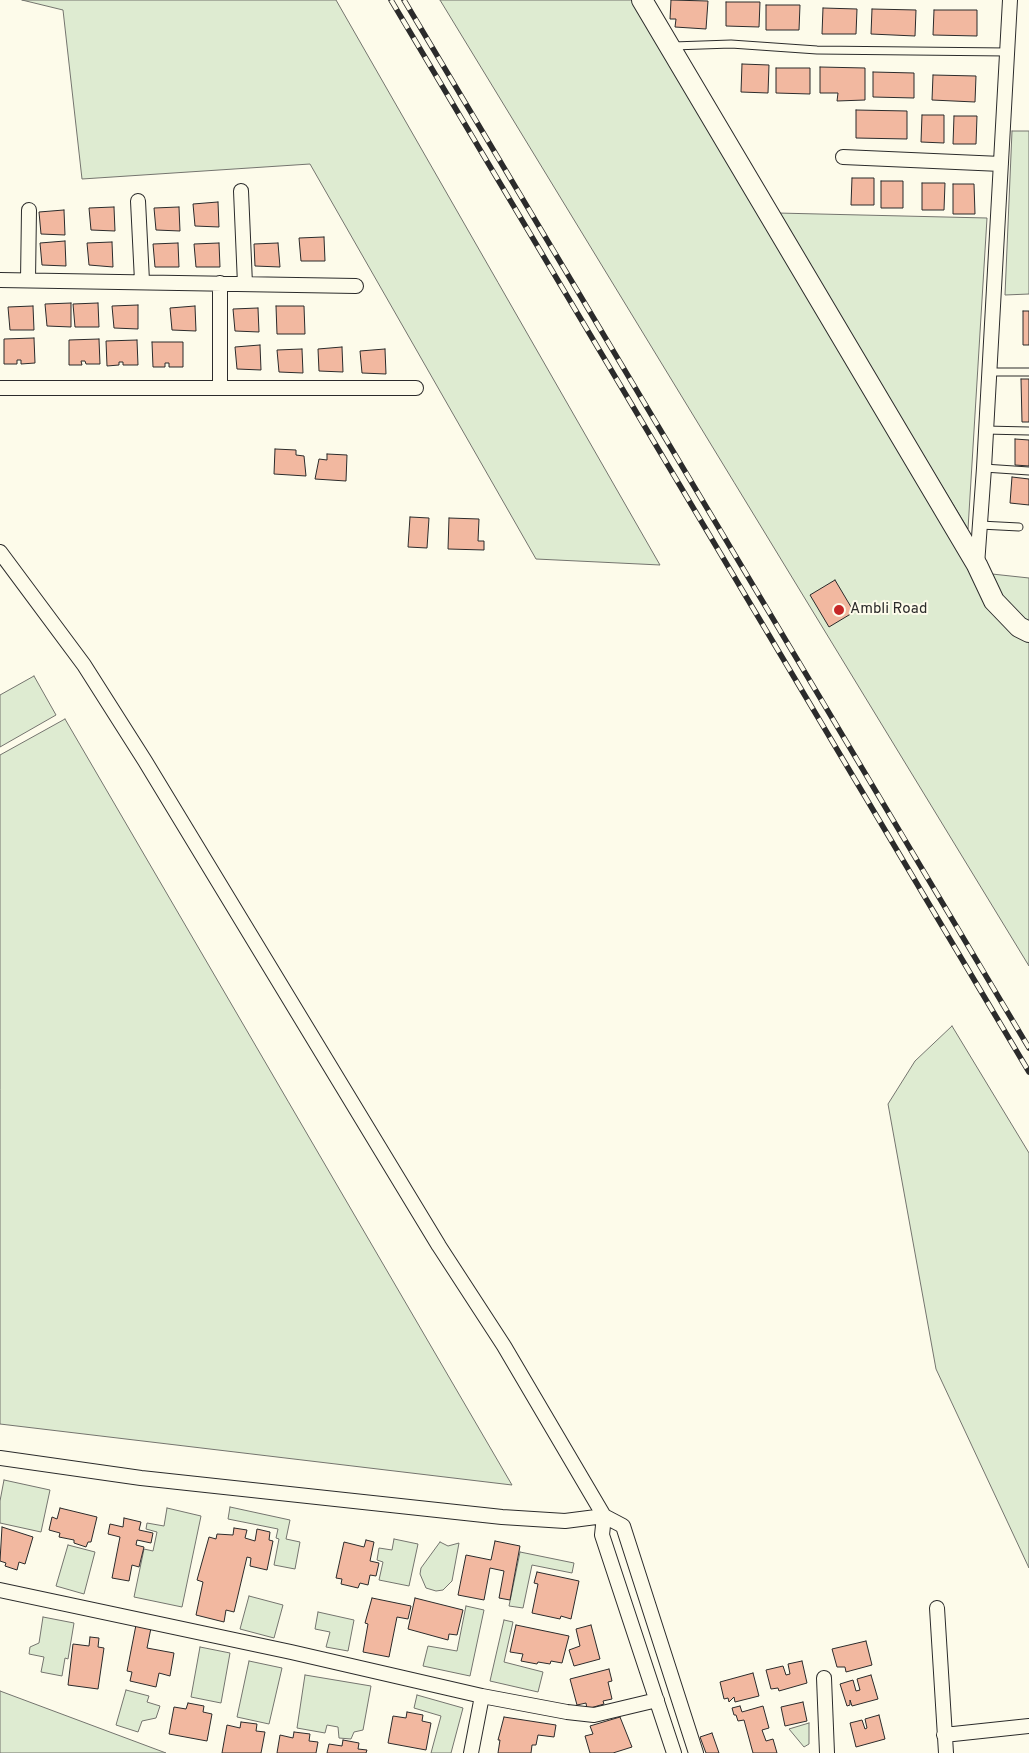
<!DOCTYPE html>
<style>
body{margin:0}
canvas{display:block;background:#fdfbea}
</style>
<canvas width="1029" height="1753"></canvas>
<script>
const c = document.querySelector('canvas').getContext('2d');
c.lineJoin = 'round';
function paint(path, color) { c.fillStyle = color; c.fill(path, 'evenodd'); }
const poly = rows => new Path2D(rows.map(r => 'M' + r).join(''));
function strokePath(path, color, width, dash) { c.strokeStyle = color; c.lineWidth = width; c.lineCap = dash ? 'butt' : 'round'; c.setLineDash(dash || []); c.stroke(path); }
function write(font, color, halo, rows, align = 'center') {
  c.font = font + ' Overpass,sans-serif'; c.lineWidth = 4; c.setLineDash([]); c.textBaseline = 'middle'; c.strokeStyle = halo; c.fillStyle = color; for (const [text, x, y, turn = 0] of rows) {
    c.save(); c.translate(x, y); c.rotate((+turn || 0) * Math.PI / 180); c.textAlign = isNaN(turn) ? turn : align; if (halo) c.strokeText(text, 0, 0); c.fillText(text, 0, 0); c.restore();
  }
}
const green = poly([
 [22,0,336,0,660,565,536,559,310,164,82,179,63,10,22,0],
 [440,0,638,0,975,565,1029,634,1029,966,440,0],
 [1012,131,1029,131,1029,294,1005,295,1012,131],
 [777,213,987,218,968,529,777,213],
 [992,574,1029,578,1029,623,1024,620,1002,595,992,574],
 [34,676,56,715,0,747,0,695,34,676],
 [65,719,512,1485,0,1424,0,755,65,719],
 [952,1026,1029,1153,1029,1568,936,1369,888,1104,915,1061,952,1026],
 [4,1480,50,1490,41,1532,0,1523,0,1501,4,1480],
 [230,1507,290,1520,286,1539,300,1542,295,1569,274,1565,279,1539,276,1538,278,1529,228,1519,230,1507],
 [167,1508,201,1516,182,1607,134,1597,144,1549,153,1551,157,1532,146,1529,147,1523,164,1526,167,1508],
 [394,1539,418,1544,409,1586,379,1580,383,1562,377,1560,379,1548,392,1550,394,1539],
 [440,1542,448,1546,459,1543,452,1581,443,1590,436,1591,426,1588,420,1574,421,1568,440,1542],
 [68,1545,95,1552,84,1594,56,1586,68,1545],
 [520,1552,574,1563,572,1573,532,1565,523,1608,509,1606,520,1552],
 [249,1596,283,1605,274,1638,240,1629,249,1596],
 [466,1606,484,1610,470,1676,423,1666,428,1646,457,1651,466,1606],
 [318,1612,354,1620,348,1651,326,1647,330,1632,315,1629,318,1612],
 [43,1617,74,1623,68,1659,65,1658,62,1676,41,1672,44,1657,29,1654,30,1647,39,1643,43,1617],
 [504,1620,513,1622,504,1662,543,1672,538,1692,490,1681,504,1620],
 [200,1647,230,1653,221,1703,191,1697,200,1647],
 [249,1661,282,1668,269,1724,237,1717,249,1661],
 [305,1675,371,1686,363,1730,354,1732,351,1739,339,1738,338,1727,327,1725,325,1733,297,1728,305,1675],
 [126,1690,149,1696,147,1702,160,1706,156,1718,142,1721,138,1732,116,1725,126,1690],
 [0,1691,166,1753,0,1753,0,1691],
 [417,1695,463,1708,451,1753,431,1753,441,1716,414,1708,417,1695],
 [809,1723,809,1744,804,1747,789,1729,809,1723]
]);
const building = poly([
 [671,0,708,1,706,29,675,27,676,19,670,19,671,0],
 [726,2,760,2,759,27,726,26,726,2],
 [766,5,800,5,799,30,766,30,766,5],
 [823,8,857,9,856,34,822,34,823,8],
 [872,9,916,10,915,36,871,34,872,9],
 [934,10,977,10,977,36,933,35,934,10],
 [742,64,769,65,768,93,741,92,742,64],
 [820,67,865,68,865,100,837,101,838,93,820,93,820,67],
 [776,68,810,68,810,94,776,93,776,68],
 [873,72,914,73,914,98,873,97,873,72],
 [933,75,976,76,975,102,932,100,933,75],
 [856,110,907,111,907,139,856,138,856,110],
 [922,115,944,115,944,143,921,142,922,115],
 [954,116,977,116,976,144,953,144,954,116],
 [852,178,874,178,874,205,851,205,852,178],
 [881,181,903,181,903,208,881,208,881,181],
 [922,183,945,183,944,210,922,210,922,183],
 [953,184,974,184,975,214,953,214,953,184],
 [218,202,219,227,195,226,193,204,218,202],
 [114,207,115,231,91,230,89,208,114,207],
 [179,207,180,231,156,230,154,208,179,207],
 [64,210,65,235,41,234,39,212,64,210],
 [324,237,325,261,301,261,299,238,324,237],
 [65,241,66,266,42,265,40,243,65,241],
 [112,242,113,267,89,265,87,243,112,242],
 [178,243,179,267,155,267,153,244,178,243],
 [219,243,220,267,196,267,194,244,219,243],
 [278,243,280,267,255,266,254,244,278,243],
 [71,303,71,327,47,326,45,304,71,303],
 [98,303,99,327,75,327,73,304,98,303],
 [138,305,138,329,114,328,112,306,138,305],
 [33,306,34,330,10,330,8,307,33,306],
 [195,306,196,331,172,330,170,308,195,306],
 [276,306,304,306,305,334,277,334,276,306],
 [258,308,259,332,235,331,233,309,258,308],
 [1023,311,1029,311,1029,345,1023,345,1023,311],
 [34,338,35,363,21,364,21,360,17,360,17,364,4,364,4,339,34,338],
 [99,339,100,364,86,364,85,361,81,361,82,365,69,365,69,340,99,339],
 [137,340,138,365,123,365,123,362,119,362,119,365,107,366,106,341,137,340],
 [152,342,183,342,183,367,169,367,169,363,165,363,165,367,153,367,152,342],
 [260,345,261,370,237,369,235,347,260,345],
 [342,347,343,372,319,371,318,349,342,347],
 [302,349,303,373,279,372,277,350,302,349],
 [385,349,386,374,362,373,360,351,385,349],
 [1021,379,1029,379,1029,422,1022,422,1021,379],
 [1015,439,1029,440,1029,466,1015,465,1015,439],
 [275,449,296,450,296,455,304,456,306,476,274,474,275,449],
 [327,454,347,455,346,481,315,479,319,459,327,460,327,454],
 [1012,477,1029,479,1029,505,1010,503,1012,477],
 [410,517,429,518,427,548,408,547,410,517],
 [449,518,479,519,478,541,484,541,484,550,448,549,449,518],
 [835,580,854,612,829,627,810,595,835,580],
 [60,1508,97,1517,91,1542,88,1542,86,1547,74,1543,74,1540,59,1537,60,1533,49,1530,52,1517,57,1519,60,1508],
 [124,1518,141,1522,139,1530,153,1533,151,1543,137,1540,136,1545,144,1547,139,1567,132,1565,129,1581,112,1578,120,1537,108,1534,110,1524,123,1527,124,1518],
 [2,1527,33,1537,25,1564,19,1562,17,1570,5,1566,6,1563,0,1561,2,1527],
 [234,1528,247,1530,245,1538,255,1541,257,1529,270,1532,269,1540,273,1541,267,1570,250,1566,251,1558,247,1557,234,1612,226,1610,224,1622,196,1615,203,1582,197,1580,209,1537,216,1539,217,1534,233,1535,234,1528],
 [366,1540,374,1542,370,1561,379,1563,376,1576,370,1575,368,1585,360,1583,358,1588,341,1584,342,1579,336,1578,344,1542,364,1547,366,1540],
 [495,1541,520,1546,510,1600,499,1598,504,1571,490,1568,484,1600,458,1595,466,1555,491,1560,495,1541],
 [537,1572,579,1581,571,1619,561,1616,560,1619,532,1613,538,1584,534,1583,537,1572],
 [372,1598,411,1606,408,1619,397,1617,389,1657,363,1652,368,1624,365,1623,372,1598],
 [415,1598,463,1610,457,1635,449,1634,448,1640,408,1629,415,1598],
 [136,1625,151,1628,147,1648,174,1653,170,1676,159,1673,156,1687,130,1681,132,1672,127,1671,136,1625],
 [516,1625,569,1636,562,1663,551,1661,550,1664,538,1662,537,1664,521,1661,523,1654,510,1652,516,1625],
 [591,1625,600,1659,574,1666,569,1650,580,1646,576,1629,591,1625],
 [90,1637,99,1638,98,1647,104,1648,98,1689,68,1685,73,1644,89,1646,90,1637],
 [866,1641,872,1665,846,1672,845,1667,837,1667,832,1649,866,1641],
 [802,1661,807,1683,779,1691,778,1688,771,1689,766,1670,783,1666,786,1675,790,1674,788,1664,802,1661],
 [609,1669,612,1681,608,1682,612,1699,603,1701,604,1704,587,1709,586,1703,577,1705,570,1679,609,1669],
 [753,1673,759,1696,735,1702,734,1697,729,1702,728,1698,724,1699,720,1682,753,1673],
 [871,1675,878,1699,852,1706,850,1700,850,1705,847,1706,840,1684,853,1680,856,1691,860,1690,857,1679,871,1675],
 [803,1702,807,1721,785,1726,781,1707,803,1702],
 [188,1703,204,1706,203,1712,212,1714,207,1741,169,1734,174,1707,186,1709,188,1703],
 [740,1706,742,1712,763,1706,769,1728,762,1730,766,1741,773,1739,777,1753,753,1753,744,1720,738,1721,736,1715,734,1715,732,1708,740,1706],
 [407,1712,423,1715,422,1721,431,1723,426,1750,388,1743,393,1716,406,1718,407,1712],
 [879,1715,885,1739,856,1747,850,1723,862,1720,865,1729,867,1728,865,1719,879,1715],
 [504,1717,556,1725,554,1737,538,1735,536,1745,532,1745,531,1753,498,1753,500,1740,498,1740,504,1717],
 [620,1717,632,1747,613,1753,590,1753,585,1736,593,1734,590,1726,620,1717],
 [241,1722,257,1724,256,1731,265,1732,261,1753,222,1753,227,1725,240,1728,241,1722],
 [294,1732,310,1734,309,1741,318,1742,316,1753,277,1753,280,1735,293,1738,294,1732],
 [712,1733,719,1753,706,1753,700,1737,712,1733],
 [343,1740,359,1743,358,1749,367,1750,366,1753,327,1753,329,1744,342,1746,343,1740]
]);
const lane = poly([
 [673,46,731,44,817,50,1007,52],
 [989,372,1029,372],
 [985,430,1029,431],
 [984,468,1029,471],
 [980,525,1019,527]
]);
const street = poly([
 [843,157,1001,164],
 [241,191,245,284],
 [138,201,142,281],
 [0,280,356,286],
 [28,280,29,210],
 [220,283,220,388],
 [0,388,416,388],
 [0,552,84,665,145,761,439,1246,504,1346,604,1516,602,1535,674,1753],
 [977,565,984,468,1010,0],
 [0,1458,141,1478,502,1517,565,1521,604,1516,623,1526,696,1753],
 [0,1590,291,1652,482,1696],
 [937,1608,946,1753],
 [824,1678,827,1753],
 [944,1735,1029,1726],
 [471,1753,482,1696,567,1712,594,1715,657,1700]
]);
const secondary = poly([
 [642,0,977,565,994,601,1019,627,1029,632]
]);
const rail = poly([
 [391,0,1029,1072],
 [404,0,1029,1048]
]);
const markers = [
 [839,610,6,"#c62828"]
];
const poiNames = [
 ["Ambli Road",850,610]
];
paint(green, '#deebd1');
strokePath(green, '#74746e', 1);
paint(building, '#f2b8a0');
strokePath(building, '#2b2b2b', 1);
strokePath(lane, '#2b2b2b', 9);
strokePath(street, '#2b2b2b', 16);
strokePath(secondary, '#2b2b2b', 22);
strokePath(lane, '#fdfbea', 7);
strokePath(street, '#fdfbea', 14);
strokePath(secondary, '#fdfbea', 20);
strokePath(rail, '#2b2b2b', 5.5);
strokePath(rail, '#fdfbea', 4, [11]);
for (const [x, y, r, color] of markers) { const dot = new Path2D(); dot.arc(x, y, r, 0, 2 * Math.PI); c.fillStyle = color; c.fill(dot); strokePath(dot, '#fdfbea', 2); }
write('15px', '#2b2b2b', '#fdfbea', poiNames, 'left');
</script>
